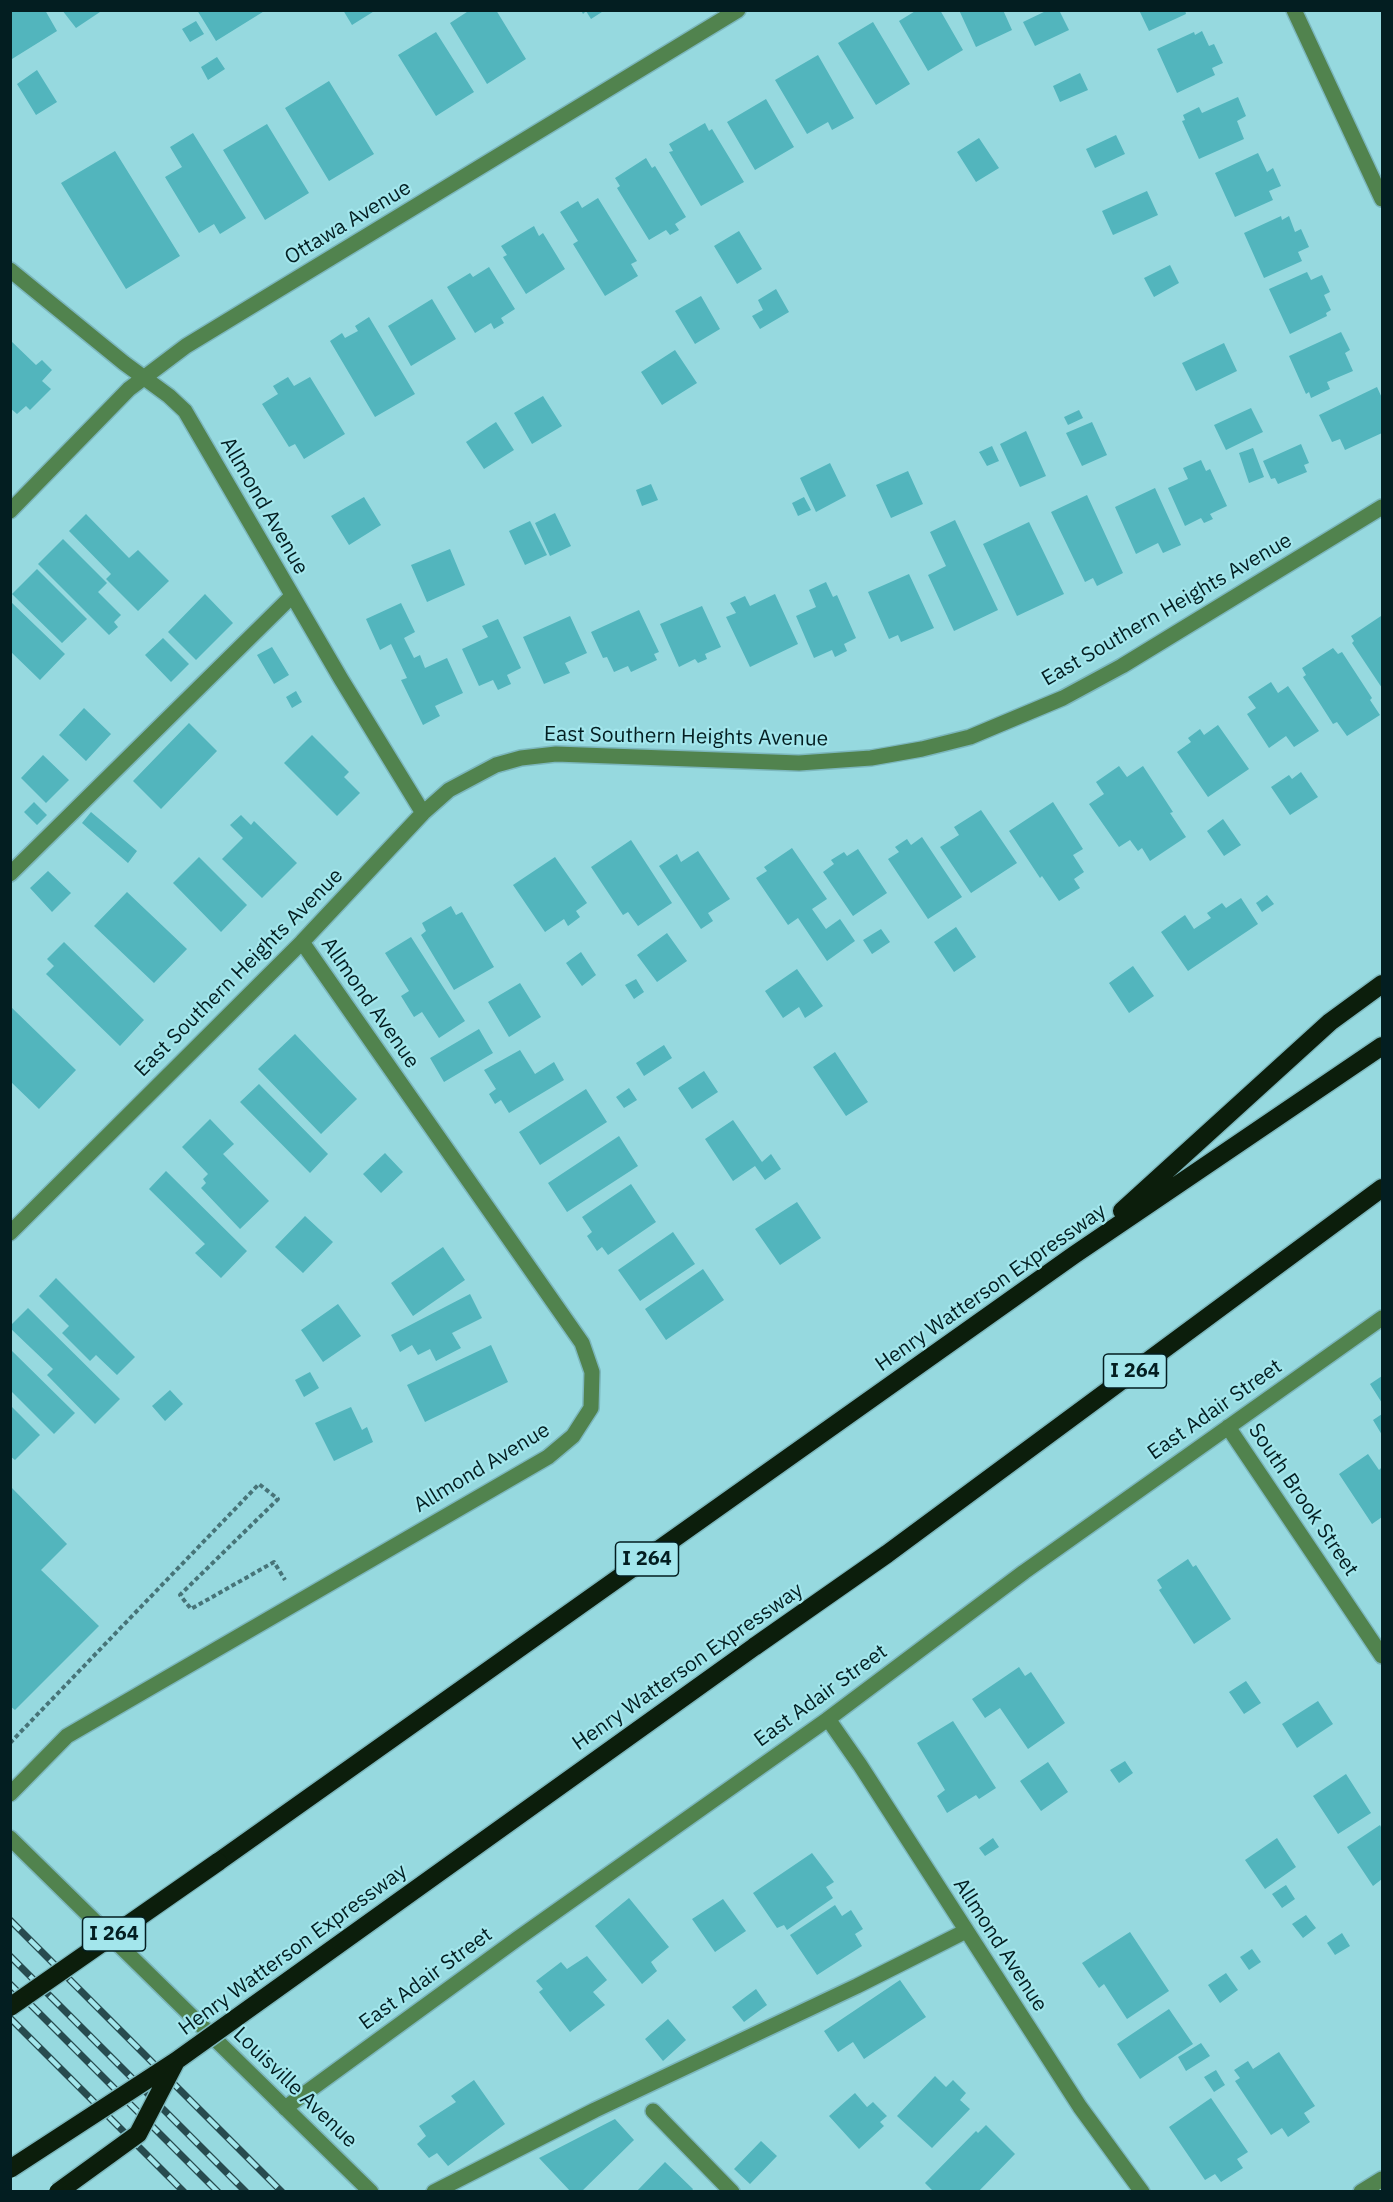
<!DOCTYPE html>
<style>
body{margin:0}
#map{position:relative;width:1393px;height:2202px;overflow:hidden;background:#96d9df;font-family:"IBM Plex Sans",sans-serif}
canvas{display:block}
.frame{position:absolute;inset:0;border:12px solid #031e21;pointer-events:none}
</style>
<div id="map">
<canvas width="1393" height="2202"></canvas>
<div class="frame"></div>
</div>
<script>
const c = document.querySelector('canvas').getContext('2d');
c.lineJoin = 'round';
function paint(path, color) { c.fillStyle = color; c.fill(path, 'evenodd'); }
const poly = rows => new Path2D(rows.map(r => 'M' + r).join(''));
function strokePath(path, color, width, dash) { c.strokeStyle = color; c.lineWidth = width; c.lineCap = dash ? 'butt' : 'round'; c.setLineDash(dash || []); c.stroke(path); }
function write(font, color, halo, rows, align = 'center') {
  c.font = font + ' "IBM Plex Sans",sans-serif'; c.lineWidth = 4.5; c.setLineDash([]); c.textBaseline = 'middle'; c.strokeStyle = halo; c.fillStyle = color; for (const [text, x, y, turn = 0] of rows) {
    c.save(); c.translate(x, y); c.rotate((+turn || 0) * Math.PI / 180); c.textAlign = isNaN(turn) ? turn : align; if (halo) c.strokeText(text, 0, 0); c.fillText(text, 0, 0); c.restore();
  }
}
const building = poly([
 [10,10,45,10,57,31,12,59],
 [62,10,103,10,76,28],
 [197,10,266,10,216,41],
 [343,10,376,10,352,25],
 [470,10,496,10,526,59,487,84,450,23],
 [581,10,605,10,591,19,586,11,583,14],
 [917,10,940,10,963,50,928,71,899,21],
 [959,10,1003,10,1012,30,976,47],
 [1048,10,1059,10,1069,30,1035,46,1023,22],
 [1139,10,1185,10,1186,14,1149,31],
 [196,21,204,34,190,42,182,29],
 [873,22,910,84,876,105,838,43],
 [1202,31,1209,46,1214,44,1223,63,1212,68,1215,75,1177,93,1157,49,1194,32,1195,35],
 [436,32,474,92,436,116,398,55],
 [818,55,854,118,832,130,828,122,807,134,775,80],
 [217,57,225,69,208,80,201,67],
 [37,70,57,102,36,115,17,84],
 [1080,73,1088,90,1060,102,1053,86],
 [329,81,374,154,329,181,285,108],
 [1238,97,1246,116,1237,121,1244,139,1199,159,1182,121,1185,120,1183,115,1199,107,1202,113],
 [766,99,794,147,755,170,727,122],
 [705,123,709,131,712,129,744,182,701,206,669,152,673,151,669,144],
 [267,124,309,193,265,220,223,150],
 [193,133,246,218,220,234,214,224,199,233,165,177,182,167,170,147],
 [1116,135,1125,154,1095,168,1086,149],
 [979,138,999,168,976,182,957,152],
 [115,151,180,256,126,289,61,183],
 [1258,153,1267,172,1273,168,1281,186,1269,191,1273,200,1235,217,1215,173],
 [646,158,652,168,655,166,686,217,675,224,679,230,670,235,666,230,649,240,617,188,620,186,615,178],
 [1147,191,1158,215,1113,235,1102,211],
 [598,198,637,261,631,264,638,276,605,296,573,244,578,241,560,212,578,201,582,208],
 [1281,216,1282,220,1289,216,1295,232,1301,229,1309,247,1298,252,1302,261,1264,278,1244,233],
 [534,226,539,236,543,233,565,269,526,294,503,257,507,255,501,246],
 [739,231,762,269,737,284,714,246],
 [1170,265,1179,283,1154,297,1144,278],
 [489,267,515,309,501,318,504,323,494,329,491,323,475,333,447,287,470,273,473,277],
 [1307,272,1311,280,1322,275,1330,292,1324,295,1331,310,1326,313,1327,316,1290,334,1269,289],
 [776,289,789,312,760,329,752,316,763,310,758,300],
 [701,296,720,329,695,344,675,311],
 [432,299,456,339,411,366,388,326],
 [369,317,415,394,375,417,330,341,342,333,345,338,358,331,355,326],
 [1341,332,1350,350,1345,353,1353,371,1327,382,1330,389,1311,398,1309,392,1306,394,1289,356],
 [10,340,36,365,42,360,52,370,42,381,51,389,30,410,26,406,17,414,10,408],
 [1224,343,1237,371,1196,391,1182,363],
 [675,350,697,383,662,405,641,372],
 [288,377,294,386,310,377,345,434,304,459,295,444,289,447,262,404,278,394,273,386],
 [1377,387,1382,398,1382,433,1345,450,1340,439,1332,442,1319,415],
 [543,396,562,426,532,444,514,413],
 [1251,408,1263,432,1226,450,1214,425],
 [1079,410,1083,418,1068,425,1064,417],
 [496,422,514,450,484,469,466,442],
 [1092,422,1107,455,1082,466,1066,433],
 [1026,431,1046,476,1020,487,1000,444],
 [1301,444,1309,463,1304,465,1307,472,1278,484,1275,478,1271,479,1263,461],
 [992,446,999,461,987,466,979,452],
 [1253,448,1264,477,1249,483,1239,453],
 [1201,460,1206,471,1210,469,1227,506,1210,514,1213,519,1204,523,1201,518,1185,526,1168,488,1188,479,1183,468],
 [830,463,846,496,816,512,800,478],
 [908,471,923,504,891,518,876,485],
 [651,484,658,500,642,506,636,490],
 [1155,488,1181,545,1163,553,1158,543,1136,554,1115,507],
 [1087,495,1123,573,1097,586,1093,578,1085,582,1051,512],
 [364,497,381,525,349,545,331,516],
 [804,497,811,510,798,516,792,503],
 [555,513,571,546,550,556,535,523],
 [86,514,129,558,138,550,169,581,138,611,106,579,111,574,69,531],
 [955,520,998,610,954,631,928,575,946,566,930,532],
 [530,521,547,555,525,565,509,531],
 [1029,522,1064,594,1017,616,983,544],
 [63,539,107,583,98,592,121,615,114,622,118,627,109,635,38,564],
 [450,549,465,585,427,602,411,565],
 [37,569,87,619,62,643,12,594],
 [909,574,934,628,901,642,898,635,889,639,868,592],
 [826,582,833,597,837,595,856,638,844,644,847,651,835,657,832,650,814,658,796,616,816,607,809,590],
 [205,594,233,623,196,660,168,632],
 [775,594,798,644,750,667,726,617,736,613,730,603,745,596,750,606],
 [10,601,65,654,40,680,10,651],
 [401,603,415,632,404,638,414,658,420,655,425,668,447,658,463,693,435,706,440,716,423,725,401,680,407,678,391,644,380,650,366,619],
 [702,606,721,647,705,654,707,659,698,663,695,659,679,667,660,624],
 [639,610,659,652,654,654,657,660,631,672,628,666,614,672,607,657,603,658,591,632],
 [570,616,587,653,565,663,570,673,544,684,523,637],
 [1381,616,1382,618,1382,688,1352,643,1354,641,1351,636],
 [498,619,521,668,507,675,511,684,498,690,493,680,479,686,462,649,488,637,482,626],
 [163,638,189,664,171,682,145,655],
 [272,647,289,675,274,684,257,655],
 [1333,648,1338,654,1342,652,1372,698,1370,700,1380,715,1347,736,1337,722,1333,724,1303,677,1306,675,1302,668],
 [1271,682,1278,693,1288,686,1319,731,1294,747,1286,736,1269,748,1247,714,1256,708,1248,697],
 [296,691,302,702,292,708,286,697],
 [84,708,111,734,86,761,59,735],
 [189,723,217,751,161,809,133,781],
 [1218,725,1249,769,1208,797,1177,752,1191,742,1188,738,1200,729,1204,735],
 [312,735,349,772,344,777,360,793,337,816,284,763],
 [43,755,69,780,46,803,21,778],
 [1119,766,1127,777,1143,766,1173,812,1170,813,1186,837,1150,861,1142,848,1138,851,1130,840,1119,847,1089,804,1104,794,1096,782],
 [1301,772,1318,797,1290,815,1271,787,1289,775,1292,779],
 [34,802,47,815,37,825,24,812],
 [1053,802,1083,849,1073,855,1084,872,1074,879,1080,888,1059,901,1042,876,1040,878,1009,831],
 [981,810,1017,863,971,893,940,847,959,835,954,827],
 [91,812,137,851,128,863,82,823],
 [241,815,251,825,254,821,297,863,262,898,222,859,243,838,230,825],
 [1223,819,1241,845,1224,856,1207,831],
 [922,837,962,897,928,919,888,859,899,852,895,847,907,839,911,845],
 [631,840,672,903,638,926,628,912,623,915,591,867],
 [792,848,827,899,812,909,826,929,840,919,855,941,827,961,798,918,788,925,756,878,767,871,764,867],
 [858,849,887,893,853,916,823,872,834,864,831,860,844,852,847,856],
 [698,851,730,899,708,913,713,921,701,929,659,866,677,854,681,862],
 [199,857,247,905,221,932,173,883],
 [555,857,587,903,576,911,580,917,568,926,564,919,545,932,513,885],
 [48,871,71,893,52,912,30,888],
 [127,892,187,949,154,983,94,926],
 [1267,895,1274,904,1262,912,1256,903],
 [1241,898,1258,924,1188,971,1161,932,1185,915,1194,929,1211,918,1207,913,1222,903,1226,908],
 [451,906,456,915,462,912,494,967,454,990,421,935,426,931,422,923],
 [956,927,976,957,954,972,934,942],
 [881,929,890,942,872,954,863,940],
 [667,933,687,961,657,982,637,955],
 [411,937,465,1021,439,1038,422,1012,414,1017,401,996,409,991,385,953],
 [64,942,144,1020,120,1046,46,974,54,966,47,959],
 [581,952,596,975,582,986,566,963],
 [1133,966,1154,996,1129,1013,1109,983],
 [797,969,823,1006,805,1018,799,1007,783,1018,765,991],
 [636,979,644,992,634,999,625,985],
 [520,983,541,1017,509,1037,488,1002],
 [10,1006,76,1070,39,1109,10,1081],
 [479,1029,493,1053,444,1082,430,1058],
 [295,1034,357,1099,321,1134,258,1069],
 [664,1045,672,1058,644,1076,636,1063],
 [520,1050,535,1074,554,1062,564,1080,509,1113,501,1100,495,1104,489,1094,496,1089,484,1070],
 [835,1052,868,1102,846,1116,813,1067],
 [704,1071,718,1092,692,1109,678,1088],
 [259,1084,328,1154,310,1173,240,1102],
 [629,1088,637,1100,624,1108,616,1097],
 [586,1089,607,1122,540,1165,519,1132],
 [210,1119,234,1144,223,1154,269,1201,240,1229,201,1188,206,1183,203,1179,208,1174,182,1147],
 [733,1120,762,1162,771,1154,781,1169,765,1180,755,1166,733,1181,705,1139],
 [619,1136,638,1166,567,1212,548,1183],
 [385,1153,403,1172,381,1193,363,1174],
 [166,1171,247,1251,221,1278,195,1253,205,1244,149,1189],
 [631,1184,656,1222,608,1255,602,1247,597,1251,587,1236,592,1232,582,1217],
 [797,1202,821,1238,780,1265,755,1229],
 [305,1216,333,1242,303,1273,275,1247],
 [673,1232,695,1264,640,1301,618,1270],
 [443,1247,465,1280,413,1316,391,1283],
 [703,1269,724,1300,666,1340,645,1309],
 [56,1278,135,1357,117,1375,96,1355,90,1361,62,1333,69,1326,39,1296],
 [470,1294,482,1318,452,1333,461,1348,436,1361,430,1349,418,1355,412,1345,400,1352,391,1335],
 [338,1304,361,1336,323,1362,301,1330],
 [28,1308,120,1399,95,1424,47,1375,53,1369,10,1328,10,1326],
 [491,1345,508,1382,425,1422,407,1385],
 [10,1349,75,1413,54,1434,10,1390],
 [310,1372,319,1388,304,1397,295,1380],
 [1382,1376,1382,1403,1370,1384],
 [170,1390,183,1404,165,1421,152,1406],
 [10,1405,40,1435,15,1460,10,1456],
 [351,1407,362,1430,367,1427,373,1442,334,1461,315,1423],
 [1382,1414,1382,1435,1373,1420],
 [1368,1454,1379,1470,1382,1467,1382,1517,1372,1524,1339,1474],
 [10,1486,67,1544,41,1570,99,1626,15,1710,10,1706],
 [1188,1559,1193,1567,1196,1565,1231,1619,1194,1644,1159,1590,1162,1588,1157,1580],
 [1019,1667,1025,1676,1031,1672,1065,1723,1028,1749,1000,1708,985,1718,972,1699],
 [1246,1681,1261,1703,1244,1714,1229,1692],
 [1318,1701,1333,1724,1297,1748,1282,1724],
 [953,1721,996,1788,979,1799,976,1795,947,1813,937,1796,945,1790,917,1743],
 [1125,1761,1133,1773,1119,1783,1110,1770],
 [1048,1762,1068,1792,1041,1811,1020,1781],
 [1346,1774,1371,1813,1338,1834,1313,1796],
 [1380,1825,1382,1829,1382,1879,1373,1886,1347,1847],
 [993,1838,999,1847,985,1856,979,1848],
 [1277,1838,1296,1867,1265,1889,1245,1860],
 [812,1853,834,1882,826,1887,833,1898,787,1930,784,1925,777,1928,753,1893],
 [1286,1885,1295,1899,1282,1908,1272,1894],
 [629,1898,669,1947,651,1962,657,1971,642,1984,595,1926],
 [723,1899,746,1931,715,1952,692,1919],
 [835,1905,842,1916,851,1910,863,1929,855,1934,862,1946,817,1975,790,1935],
 [1306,1915,1316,1928,1303,1938,1292,1924],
 [1130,1932,1169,1991,1127,2019,1104,1984,1099,1988,1082,1963],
 [1342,1933,1350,1946,1335,1955,1327,1943],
 [1252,1949,1261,1962,1249,1970,1240,1957],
 [587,1956,607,1980,593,1992,605,2005,570,2032,539,1992,543,1989,536,1981,561,1962,567,1969],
 [1226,1973,1238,1990,1220,2003,1208,1985],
 [900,1980,926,2017,864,2059,853,2042,838,2052,824,2031],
 [756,1989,767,2005,744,2022,732,2007],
 [1169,2009,1193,2044,1140,2079,1117,2044],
 [668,2019,686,2040,663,2061,645,2039],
 [1201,2043,1210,2056,1186,2071,1178,2057],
 [1279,2052,1315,2106,1304,2113,1310,2122,1288,2137,1282,2128,1271,2135,1235,2081,1240,2078,1234,2070,1248,2061,1253,2069],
 [1216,2070,1225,2085,1214,2092,1204,2077],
 [935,2076,946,2087,953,2080,966,2093,960,2100,970,2109,932,2148,897,2116],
 [474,2080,505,2124,448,2166,437,2153,429,2158,417,2144,426,2136,419,2126,456,2102,451,2096],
 [855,2093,867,2107,873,2102,887,2116,880,2122,884,2126,859,2149,829,2116],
 [1211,2098,1248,2152,1237,2159,1243,2168,1221,2182,1215,2174,1205,2180,1169,2127],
 [615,2119,634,2140,581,2192,571,2192,539,2158],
 [986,2125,1015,2154,978,2192,934,2192,925,2183,976,2131,978,2133],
 [761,2141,777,2156,750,2184,734,2169],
 [665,2162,693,2189,691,2192,636,2192]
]);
const path = poly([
 [10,1743,259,1484,278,1499,180,1595,191,1609,274,1562,285,1580]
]);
const minor = poly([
 [1294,10,1382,199],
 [10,270,124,363,169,396,185,411,341,679,423,813],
 [10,511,129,389,186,346,738,10],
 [10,874,292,596],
 [10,1233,302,942,423,813,449,790,496,765,521,758,556,754,799,763,871,758,922,749,970,737,1063,698,1122,666,1382,507],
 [1228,1427,1382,1656],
 [828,1719,860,1765,1080,2107,1142,2192],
 [10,1794,67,1736,548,1457,573,1436,591,1408,592,1372,582,1343,302,942],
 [10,1838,371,2192],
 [285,2108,517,1939,828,1719,1024,1572,1382,1318],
 [653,2111,732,2192],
 [434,2192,595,2110,857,1986,966,1931],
 [1361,2192,1382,2179]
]);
const highway = poly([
 [1122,1211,1330,1022,1382,984],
 [754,1647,887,1554,1382,1188],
 [218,1862,1074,1255,1382,1046]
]);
const rail = poly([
 [10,1920,282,2192],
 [10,1956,246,2192],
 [10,1984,218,2192],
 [10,2018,184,2192]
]);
const highwayBridge = poly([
 [10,2007,218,1862],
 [10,2169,176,2061,754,1647],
 [58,2192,138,2134,175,2063]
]);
const shields = [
 [1135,1371,63],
 [647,1559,63],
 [114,1934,63]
];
const shieldNames = [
 ["I 264",1135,1371],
 ["I 264",647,1559],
 ["I 264",114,1934]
];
const streetNames = [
 ["Ottawa Avenue",348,223,-31],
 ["Allmond Avenue",264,506,60],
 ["East Southern Heights Avenue",1167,610,-30],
 ["East Southern Heights Avenue",686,737,1],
 ["East Southern Heights Avenue",239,973,-45],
 ["Allmond Avenue",370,1003,55],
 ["Henry Watterson Expressway",991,1288,-35],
 ["East Adair Street",1215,1410,-35],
 ["Allmond Avenue",482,1468,-31],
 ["South Brook Street",1303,1500,56],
 ["Henry Watterson Expressway",688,1667,-35],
 ["East Adair Street",821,1696,-36],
 ["Allmond Avenue",1000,1945,57],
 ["Henry Watterson Expressway",293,1950,-36],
 ["East Adair Street",426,1979,-36],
 ["Louisville Avenue",295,2088,44]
];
paint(building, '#52b5bd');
strokePath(minor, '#7cb7bd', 18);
strokePath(highway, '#7cb7bd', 21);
strokePath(path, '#477478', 4, [4.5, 3]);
strokePath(minor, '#51834e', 15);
strokePath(highway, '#0c1e0c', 18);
strokePath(rail, '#274b4f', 7);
strokePath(rail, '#a3e6ec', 4.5, [14]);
strokePath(highwayBridge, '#7cb7bd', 21, []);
strokePath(highwayBridge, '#0c1e0c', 18);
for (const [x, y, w] of shields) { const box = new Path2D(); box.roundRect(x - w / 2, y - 17, w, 34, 4.5); c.fillStyle = '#a3e6ec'; c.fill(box); strokePath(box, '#031e21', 1.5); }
write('bold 20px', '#031e21', null, shieldNames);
write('21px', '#031e21', '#a3e6ec', streetNames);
</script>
